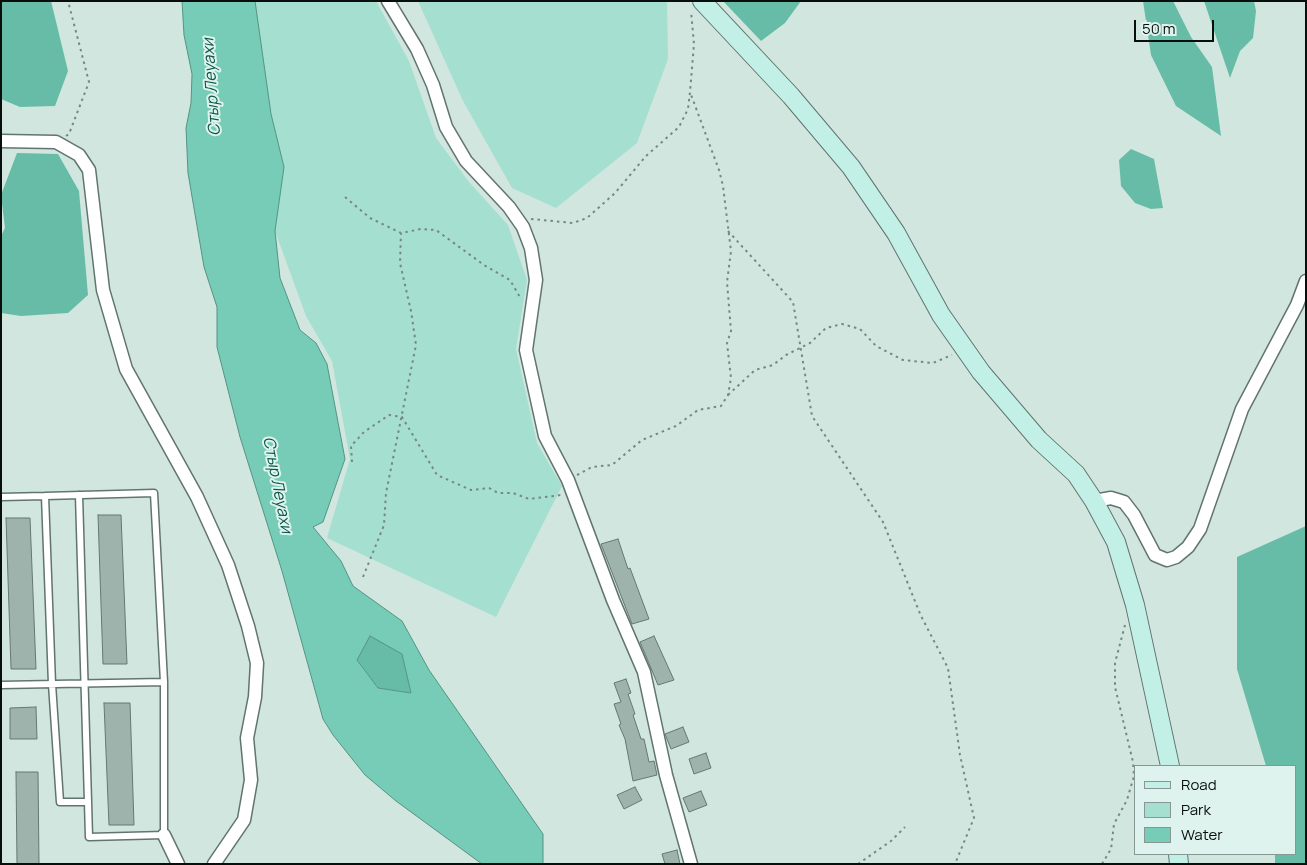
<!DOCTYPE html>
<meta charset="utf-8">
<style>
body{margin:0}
#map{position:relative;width:1307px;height:865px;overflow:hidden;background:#d1e6df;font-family:Manrope,sans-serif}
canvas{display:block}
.frame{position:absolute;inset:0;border:2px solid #070e0c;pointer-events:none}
.legend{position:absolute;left:1134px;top:765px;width:162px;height:90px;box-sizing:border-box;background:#def3ed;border:1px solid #889793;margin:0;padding:6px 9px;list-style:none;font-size:15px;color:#070e0c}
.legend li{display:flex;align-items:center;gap:10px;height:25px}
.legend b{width:25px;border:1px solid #889793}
.scale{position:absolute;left:1134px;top:20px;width:80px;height:22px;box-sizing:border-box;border:2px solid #070e0c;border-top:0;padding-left:6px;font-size:15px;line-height:18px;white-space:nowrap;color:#070e0c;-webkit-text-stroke:4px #def3ed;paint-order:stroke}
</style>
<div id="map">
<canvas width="1307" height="865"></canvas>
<div class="frame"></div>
<ul class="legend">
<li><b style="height:6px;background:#c2f0e7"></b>Road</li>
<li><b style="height:14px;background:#a5dfcf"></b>Park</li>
<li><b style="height:14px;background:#76ccb6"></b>Water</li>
</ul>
<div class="scale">50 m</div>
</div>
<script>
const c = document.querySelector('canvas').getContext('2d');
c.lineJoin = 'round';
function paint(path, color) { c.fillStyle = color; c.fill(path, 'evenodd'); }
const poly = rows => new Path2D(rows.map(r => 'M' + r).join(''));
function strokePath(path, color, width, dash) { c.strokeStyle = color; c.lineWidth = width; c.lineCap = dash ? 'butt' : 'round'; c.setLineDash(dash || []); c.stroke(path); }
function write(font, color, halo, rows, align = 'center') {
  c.font = font + ' Manrope,sans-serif'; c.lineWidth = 4; c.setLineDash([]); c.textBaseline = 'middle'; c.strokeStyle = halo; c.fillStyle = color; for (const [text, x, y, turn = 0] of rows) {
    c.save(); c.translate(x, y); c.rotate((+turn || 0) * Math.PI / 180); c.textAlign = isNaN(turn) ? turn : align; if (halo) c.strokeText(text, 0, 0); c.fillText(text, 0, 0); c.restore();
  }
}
const green = poly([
 [255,1,376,1,409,61,436,138,469,182,508,225,527,280,516,349,537,443,562,486,496,617,327,538,350,459,332,361,306,316,275,231,284,167,271,115],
 [418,1,667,1,668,59,637,143,556,208,512,188,463,101]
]);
const forest = poly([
 [1,1,51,1,68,71,55,106,20,107,1,99],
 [723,1,801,1,785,23,761,41],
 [1143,1,1173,1,1191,37,1212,67,1221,136,1176,106,1151,55],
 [1204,1,1254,1,1256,11,1253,38,1240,51,1230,78],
 [1131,149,1154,159,1163,208,1151,209,1135,203,1121,186,1119,160],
 [17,153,58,154,79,191,88,295,68,313,21,316,1,313,1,236,5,228,1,195],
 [1306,526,1306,864,1275,864,1275,854,1296,854,1296,766,1266,766,1237,669,1237,557],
 [370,635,402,654,411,693,378,688,357,660]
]);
const water = poly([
 [182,1,255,1,271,114,284,167,275,231,280,278,300,330,316,343,327,364,345,459,323,522,313,527,341,561,353,586,402,621,429,670,543,834,543,864,482,864,396,801,365,775,333,735,323,719,282,571,240,437,217,347,217,307,204,267,188,173,186,128,191,103,192,74,184,35,182,1],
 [370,636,402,654,411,693,378,688,357,660,370,636]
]);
const building = poly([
 [98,515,121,515,127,664,103,664,98,515],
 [6,518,30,518,36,669,11,669,6,518],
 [618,539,628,569,630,568,649,619,632,624,601,544,618,539],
 [654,636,674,680,658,685,640,642,654,636],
 [626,679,631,693,628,694,635,714,633,715,641,739,644,739,649,762,654,761,657,775,633,781,625,739,619,725,621,724,614,704,621,702,614,683,626,679],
 [104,703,130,703,134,825,109,825,104,703],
 [36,707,37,739,10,739,10,708,36,707],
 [683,727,689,742,671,749,665,734,683,727],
 [706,753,711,768,694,774,689,759,706,753],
 [16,772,38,772,39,864,17,864,16,772],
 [635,787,642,800,624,809,617,795,635,787],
 [701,791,707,805,689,812,683,798,701,791],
 [677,850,680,864,665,864,662,854,677,850]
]);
const path = poly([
 [66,136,69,134,89,82,68,1],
 [345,197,370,218,401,233,421,229,436,230,484,265,510,280,521,299],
 [531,219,573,223,587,218,615,193,646,156,679,127,688,109,690,92,694,44,691,11],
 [728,231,793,302,812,416,883,522,921,616,948,668,960,755,974,818,955,864],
 [728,395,755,370,773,365,786,355,810,343,826,328,842,324,860,329,876,346,903,360,933,363,952,355],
 [352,462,351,446,364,432,389,415,402,417,437,475,471,490,489,488,498,493,513,493,529,499,561,495],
 [577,475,592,467,612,465,642,440,676,426,698,410,721,406,728,395,731,378,727,343,731,331,727,282,731,251,723,186,719,170,690,92],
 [363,577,384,525,386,493,416,345,411,311,400,263,401,233],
 [858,864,891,841,905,827],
 [1102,864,1111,849,1114,824,1127,800,1134,776,1133,762,1115,687,1115,663,1125,625]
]);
const lane = poly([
 [79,495,88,802],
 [1,497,45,496,154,493,164,682,164,835,89,837,88,802,60,802,52,684,45,496],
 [1,685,164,682]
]);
const street = poly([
 [388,1,417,49,433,85,446,127,466,161,509,207,523,227,531,248,536,280,526,350,545,436,568,480,613,600,644,672,666,775,691,864],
 [1,141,56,142,79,155,89,170,103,290,126,369,197,497,228,565,248,626,257,663,255,697,247,738,251,780,244,820,214,864],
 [1094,501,1111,498,1124,502,1134,515,1155,555,1167,560,1176,557,1188,547,1200,529,1242,409,1297,305,1306,281],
 [164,835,178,864]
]);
const secondary = poly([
 [702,1,791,96,851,167,896,233,941,315,981,372,1039,440,1076,474,1094,501,1116,542,1135,605,1170,766],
 [1178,854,1179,864]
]);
const waterNames = [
 ["Стыр Леуахи",212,87,-94],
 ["Стыр Леуахи",277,485,79]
];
paint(green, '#a5dfcf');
paint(forest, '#66bca6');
paint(water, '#76ccb6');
strokePath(water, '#559383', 1);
paint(building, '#9fb3ad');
strokePath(building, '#657873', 1);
strokePath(lane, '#62746f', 9);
strokePath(street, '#62746f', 15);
strokePath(secondary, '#62746f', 20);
strokePath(path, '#788782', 2, [2.5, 4]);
strokePath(lane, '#fff', 6);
strokePath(street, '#fff', 12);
strokePath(secondary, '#c2f0e7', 18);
write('italic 16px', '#0c5648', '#def3ed', waterNames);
</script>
